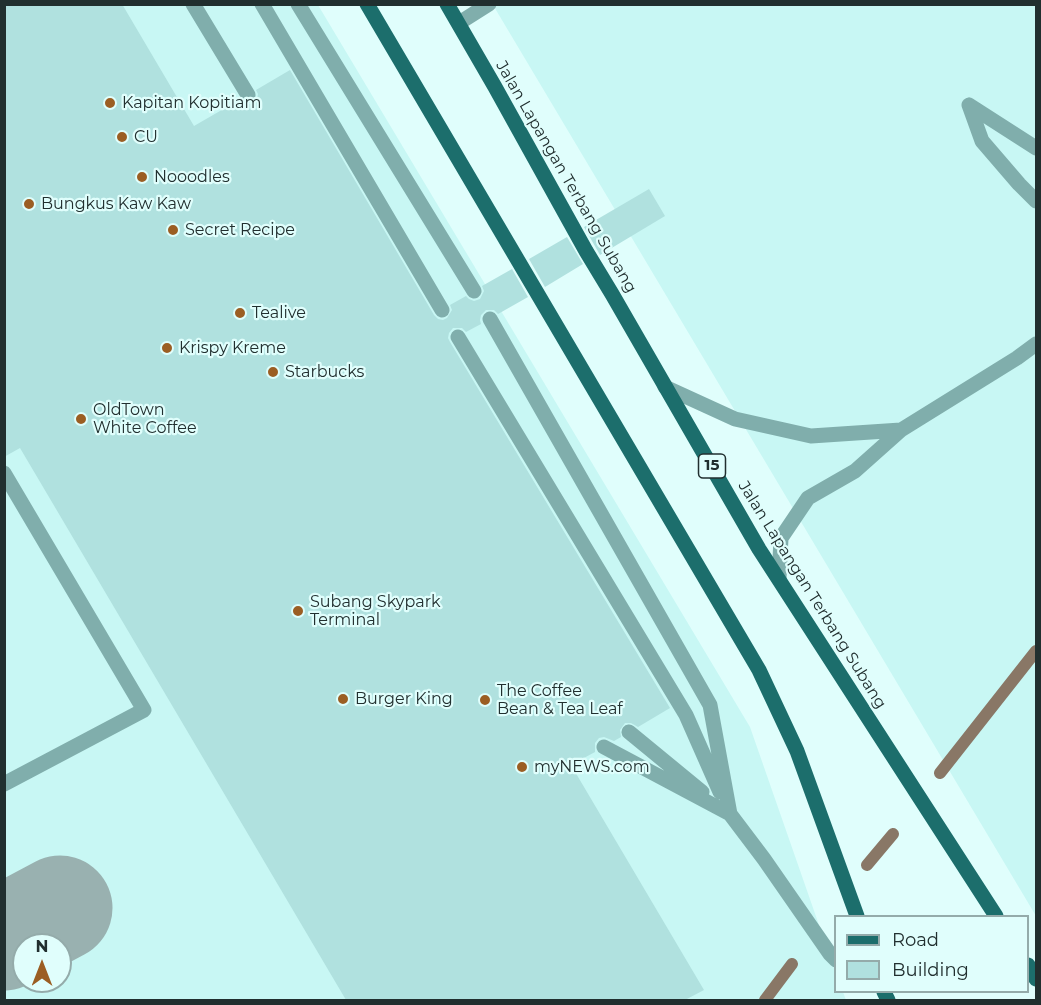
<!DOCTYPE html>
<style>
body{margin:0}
#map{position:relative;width:1041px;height:1005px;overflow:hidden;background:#e0fefc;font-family:Montserrat,sans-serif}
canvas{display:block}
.frame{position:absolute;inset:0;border:6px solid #212f2f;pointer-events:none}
.legend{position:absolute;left:834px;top:915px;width:195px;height:78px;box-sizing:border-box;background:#e0fefc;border:2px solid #94abaa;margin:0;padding:8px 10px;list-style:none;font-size:18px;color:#212f2f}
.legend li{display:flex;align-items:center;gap:12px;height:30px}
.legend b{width:30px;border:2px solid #94abaa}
.north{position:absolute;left:12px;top:933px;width:60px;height:60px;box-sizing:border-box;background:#e0fefc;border:2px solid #94abaa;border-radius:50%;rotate:0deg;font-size:16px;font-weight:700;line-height:24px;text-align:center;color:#212f2f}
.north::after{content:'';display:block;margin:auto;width:21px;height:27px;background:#9b5e23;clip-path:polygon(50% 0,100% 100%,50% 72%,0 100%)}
</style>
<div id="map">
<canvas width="1041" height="1005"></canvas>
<div class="frame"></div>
<ul class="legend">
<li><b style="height:8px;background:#1c6e6c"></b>Road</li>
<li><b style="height:16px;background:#b0e1df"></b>Building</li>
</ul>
<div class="north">N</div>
</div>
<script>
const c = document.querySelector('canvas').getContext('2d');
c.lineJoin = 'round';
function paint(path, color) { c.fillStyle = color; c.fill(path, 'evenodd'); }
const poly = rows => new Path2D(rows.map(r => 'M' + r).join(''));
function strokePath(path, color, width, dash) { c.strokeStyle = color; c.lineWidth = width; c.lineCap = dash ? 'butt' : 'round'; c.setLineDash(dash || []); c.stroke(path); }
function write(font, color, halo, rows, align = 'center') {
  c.font = font + ' Montserrat,sans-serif'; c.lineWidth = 4.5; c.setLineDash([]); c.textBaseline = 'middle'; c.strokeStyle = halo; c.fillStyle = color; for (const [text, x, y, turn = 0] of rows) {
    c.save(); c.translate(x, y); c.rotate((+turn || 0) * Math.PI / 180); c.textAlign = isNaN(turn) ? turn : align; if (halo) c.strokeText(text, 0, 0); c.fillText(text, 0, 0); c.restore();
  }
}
const built = poly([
 [5,5,318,5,750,727,835,971,836,992,843,992,846,1000,5,1000],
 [24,945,60,945,60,981,24,981],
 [493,5,1036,5,1036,916]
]);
const stream = poly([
 [940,773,1036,651],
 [867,865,893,834],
 [765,1000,792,964]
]);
const taxiway = poly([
 [4,938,60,908]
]);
const building = poly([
 [4,4,122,4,194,126,239,100,244,104,253,104,257,99,258,94,256,90,290,70,434,315,438,319,443,320,447,318,452,310,450,305,466,296,469,299,474,301,480,299,484,291,482,286,512,269,528,297,498,314,494,310,486,310,481,315,480,320,481,324,466,332,462,328,453,328,449,333,448,338,450,342,670,708,638,727,631,723,625,723,620,730,621,737,614,741,604,737,599,738,595,743,595,752,571,765,704,990,685,1000,346,1000,20,448,4,457],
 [649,189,665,216,600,255,584,227],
 [567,237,583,264,545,287,529,259]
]);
const lane = poly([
 [193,4,248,95],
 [262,4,442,310],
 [298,4,474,291],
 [459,23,489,4],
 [969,105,982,141,1019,184,1036,201],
 [969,105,1036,148],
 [490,319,710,705,730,814,764,859,830,954,836,960],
 [458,337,686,715,720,792],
 [665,387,735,419,811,436,901,430,855,471,808,498,781,538,779,579],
 [901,430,1017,358,1036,344],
 [4,473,144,710,4,784],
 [629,732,702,792],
 [604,747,730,814]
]);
const primary = poly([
 [367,4,759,670,797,751,857,916],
 [447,4,495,87,586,251,612,294,759,549,996,916],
 [1028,965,1036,979],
 [884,992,888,1000]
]);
const markers = [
 [110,103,6,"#9b5e23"],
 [122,137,6,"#9b5e23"],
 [142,177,6,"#9b5e23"],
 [29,204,6,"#9b5e23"],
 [173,230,6,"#9b5e23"],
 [240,313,6,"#9b5e23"],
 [167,348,6,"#9b5e23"],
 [273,372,6,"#9b5e23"],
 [81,419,6,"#9b5e23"],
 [298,611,6,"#9b5e23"],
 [343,699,6,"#9b5e23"],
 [485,700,6,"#9b5e23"],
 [522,767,6,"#9b5e23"]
];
const shields = [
 [712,466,27]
];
const shieldNames = [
 ["15",712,466]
];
const poiNames = [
 ["Kapitan Kopitiam",122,103],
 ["CU",134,137],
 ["Nooodles",154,177],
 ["Bungkus Kaw Kaw",41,204],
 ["Secret Recipe",185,230],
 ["Tealive",252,313],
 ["Krispy Kreme",179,348],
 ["Starbucks",285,372],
 ["OldTown",93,410],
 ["White Coffee",93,428],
 ["Subang Skypark",310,602],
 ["Terminal",310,620],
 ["The Coffee",497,691],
 ["Bean & Tea Leaf",497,709],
 ["Burger King",355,699],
 ["myNEWS.com",534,767]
];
const streetNames = [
 ["Jalan Lapangan Terbang Subang",566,177,60],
 ["Jalan Lapangan Terbang Subang",812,595,58]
];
paint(built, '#c8f7f4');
strokePath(stream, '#897766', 12);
strokePath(taxiway, '#99b1b0', 105);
paint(building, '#b0e1df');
strokePath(lane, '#80aeac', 15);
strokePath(primary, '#1c6e6c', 15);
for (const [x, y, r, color] of markers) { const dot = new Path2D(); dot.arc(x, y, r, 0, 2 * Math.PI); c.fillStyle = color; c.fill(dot); strokePath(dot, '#e0fefc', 2); }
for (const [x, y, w] of shields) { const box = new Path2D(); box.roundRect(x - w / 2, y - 12, w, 24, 4.5); c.fillStyle = '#e0fefc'; c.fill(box); strokePath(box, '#212f2f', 1.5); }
write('bold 15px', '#212f2f', null, shieldNames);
write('16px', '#212f2f', '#e0fefc', poiNames, 'left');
write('16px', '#212f2f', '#e0fefc', streetNames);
</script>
